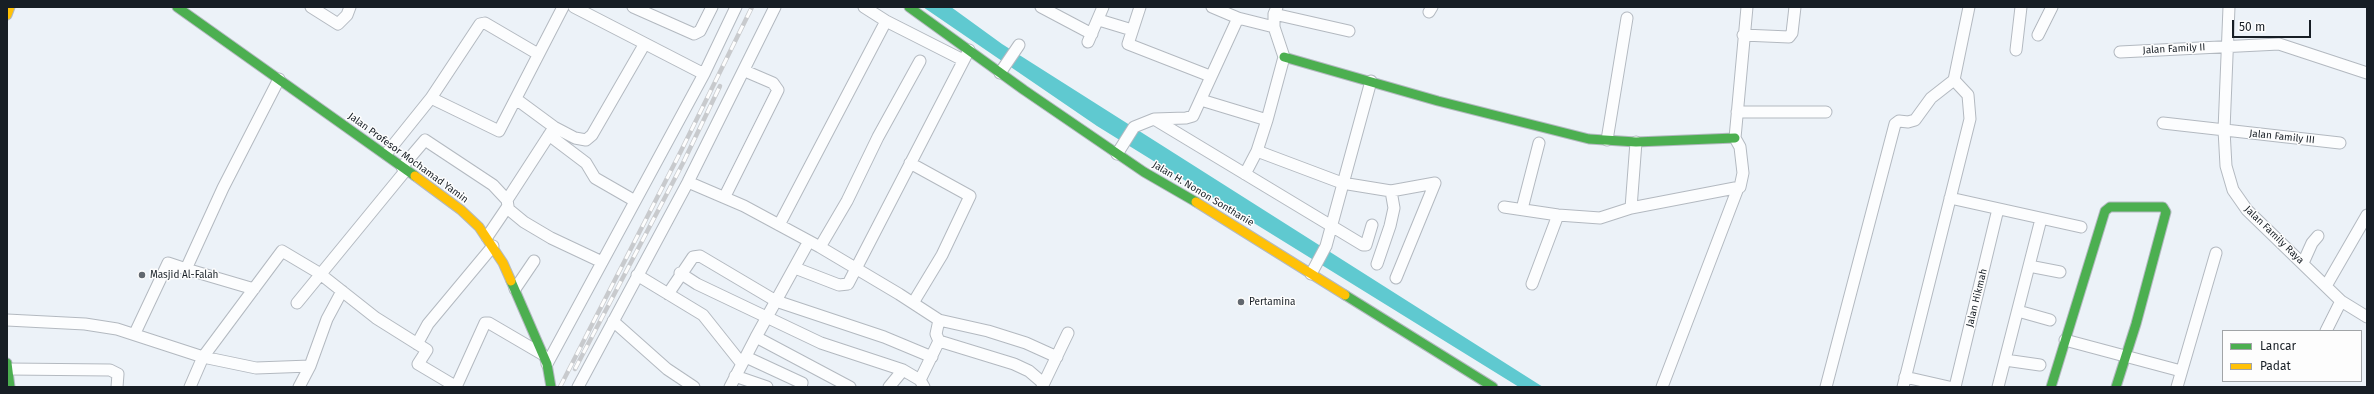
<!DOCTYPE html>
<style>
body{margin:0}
#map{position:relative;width:2374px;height:394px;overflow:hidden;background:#ecf2f8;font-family:"Fira Sans",sans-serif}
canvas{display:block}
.frame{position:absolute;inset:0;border:8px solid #171e25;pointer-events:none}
.legend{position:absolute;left:2222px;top:330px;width:140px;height:52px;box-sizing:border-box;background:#fdfdfd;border:1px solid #a1a4a7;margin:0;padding:5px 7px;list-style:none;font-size:12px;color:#171e25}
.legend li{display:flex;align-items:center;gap:8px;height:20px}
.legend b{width:20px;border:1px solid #a1a4a7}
.scale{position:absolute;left:2232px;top:20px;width:79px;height:18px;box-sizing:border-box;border:2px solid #171e25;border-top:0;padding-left:5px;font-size:12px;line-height:14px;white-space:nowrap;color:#171e25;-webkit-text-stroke:3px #fdfdfd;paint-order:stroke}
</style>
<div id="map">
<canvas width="2374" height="394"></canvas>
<div class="frame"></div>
<ul class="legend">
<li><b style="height:5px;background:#4caf50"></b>Lancar</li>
<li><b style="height:5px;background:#ffc107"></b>Padat</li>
</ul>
<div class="scale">50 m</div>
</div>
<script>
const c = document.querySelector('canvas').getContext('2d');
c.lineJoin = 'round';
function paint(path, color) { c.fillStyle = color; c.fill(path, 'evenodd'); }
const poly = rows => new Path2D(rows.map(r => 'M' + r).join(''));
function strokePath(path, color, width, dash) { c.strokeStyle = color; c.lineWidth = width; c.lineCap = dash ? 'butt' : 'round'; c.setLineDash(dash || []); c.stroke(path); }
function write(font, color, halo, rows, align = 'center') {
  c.font = font + ' "Fira Sans",sans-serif'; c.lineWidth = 3; c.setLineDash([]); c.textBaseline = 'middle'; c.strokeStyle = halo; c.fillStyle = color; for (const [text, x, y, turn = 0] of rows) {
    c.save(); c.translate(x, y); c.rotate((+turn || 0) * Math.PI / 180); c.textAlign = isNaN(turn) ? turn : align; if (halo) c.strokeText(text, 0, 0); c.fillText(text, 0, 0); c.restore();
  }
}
const water = poly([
 [923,7,951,7,1002,44,1543,387,1519,387,1097,126]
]);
const street = poly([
 [311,7,338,24,347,15,350,7],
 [574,7,704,74],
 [633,7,694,34,700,31,712,7],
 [864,7,886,21,963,60],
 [1041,7,1092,34],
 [1140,7,1128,44,1210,76],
 [1212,7,1238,18,1274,27],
 [2229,7,2224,130,2226,166,2233,190,2247,210,2341,301,2367,317],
 [1429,12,1432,7],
 [1274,14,1349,31],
 [1099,20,1132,30],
 [1743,35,1789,37,1792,33,1795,7],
 [2038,35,2052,7],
 [1088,42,1103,7],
 [2016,50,2021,7],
 [2120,52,2279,44,2367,73],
 [1000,73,1019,45],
 [431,98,480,24,485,23,538,54],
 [516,99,554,127,575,138,586,140,592,135,644,45],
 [1201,100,1267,120],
 [1737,112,1826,112],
 [1154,119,1363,245,1366,245,1372,225],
 [2163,123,2340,143],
 [549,135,586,163,595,178,635,201],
 [1607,140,1627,18],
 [1257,151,1342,183,1391,191,1435,183,1396,278],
 [386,154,431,98,499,131,563,7],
 [1117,154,1134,127,1154,119,1186,118,1193,116,1238,18],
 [910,163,970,196,942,255,913,303],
 [402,167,425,140,493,185,507,200,508,206,487,237],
 [1245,174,1257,151,1267,120,1284,57,1274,27,1274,14,1277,7],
 [688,182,744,206,820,247,899,294,939,320,936,334,939,341],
 [725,196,778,90,773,83,745,71],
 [1950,198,2081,227],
 [507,200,553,129],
 [1504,207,1558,215,1600,218,1631,208,1740,187,1743,173,1740,147,1735,138,1747,7],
 [507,208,524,222,551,238,602,262],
 [1631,208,1636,142],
 [1522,209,1539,143],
 [779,225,886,21],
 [820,247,847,201,878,137,920,61],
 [2303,263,2312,243,2318,236],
 [1377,264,1390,226,1394,208,1391,191],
 [2029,266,2060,272],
 [795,268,839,285,848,284,969,50],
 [186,269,254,289],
 [680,273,697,284,821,343,903,370,920,380],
 [1311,274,1326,246,1371,81],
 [637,275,703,315,742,364],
 [1532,284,1558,215],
 [2326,286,2367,215],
 [515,289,534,261],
 [668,294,693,257,700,256,776,301,884,337,932,357],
 [297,303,406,170],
 [2018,311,2050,320],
 [7,320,85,324,117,329,203,357,256,368,310,366],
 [939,320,988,331,1026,343,1057,357],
 [613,321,667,369,694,387],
 [2326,331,2341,301],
 [135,333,168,263,186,269,223,188,279,79],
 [756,337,809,241],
 [2065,340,2181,371],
 [417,344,428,324,493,246],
 [746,357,802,383,801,387],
 [2005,360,2040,365],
 [547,364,704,74,736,7],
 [8,369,110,370,118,374,117,387],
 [735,376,767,387],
 [1905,377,1949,387],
 [190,387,203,357,282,251,319,273,376,318,427,350,418,364,455,386],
 [299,387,310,366,327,319,342,291],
 [456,387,485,323,489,323,542,354],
 [578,387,688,182,775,7],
 [730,387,756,337,850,387],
 [889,387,903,370],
 [924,387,920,380,939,341,1014,364,1029,371,1043,383],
 [1042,387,1068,333],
 [1662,387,1738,188],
 [1826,387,1895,124,1899,121,1908,122,1915,120,1931,98,1954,80],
 [1903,387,1970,119,1968,95,1954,80,1969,7],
 [1955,387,1998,209],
 [1998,387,2041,219],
 [2177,387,2216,253]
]);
const fast = poly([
 [177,7,415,176],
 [909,7,1024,90,1144,172,1196,202],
 [1284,57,1438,101,1589,139,1636,142,1735,138],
 [511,281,547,364,551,387],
 [1345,295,1493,387],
 [7,363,10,387],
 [2051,387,2105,211,2110,207,2163,207,2166,212,2136,324,2116,387]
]);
const slow = poly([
 [7,15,10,7],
 [415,176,461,210,479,227,503,263,511,281],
 [1196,202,1345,295]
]);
const rail = poly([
 [575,369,683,163,720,86],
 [560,387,681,151,752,7]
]);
const markers = [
 [142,275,4,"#62686f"],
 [1241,302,4,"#62686f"]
];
const streetNames = [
 ["Jalan Family II",2174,49,-3],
 ["Jalan Family III",2282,137,6],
 ["Jalan Profesor Mochamad Yamin",408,158,36],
 ["Jalan H. Nonon Sonthanie",1203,194,31],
 ["Jalan Family Raya",2274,235,44],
 ["Jalan Hikmah",1977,298,-76]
];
const poiNames = [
 ["Masjid Al-Falah",150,275],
 ["Pertamina",1249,302]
];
paint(water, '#5fc9d0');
strokePath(street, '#b3b9c0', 13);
strokePath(fast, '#b3b9c0', 11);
strokePath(slow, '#b3b9c0', 11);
strokePath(street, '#fcfdfe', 11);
strokePath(fast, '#4caf50', 9);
strokePath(slow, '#ffc107', 9);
strokePath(rail, '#c8cacd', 4.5);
strokePath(rail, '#fdfdfd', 3, [9]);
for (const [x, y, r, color] of markers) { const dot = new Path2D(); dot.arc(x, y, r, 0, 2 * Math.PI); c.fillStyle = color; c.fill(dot); strokePath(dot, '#fdfdfd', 1.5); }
write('10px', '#171e25', '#fdfdfd', streetNames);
write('10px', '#171e25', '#fdfdfd', poiNames, 'left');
</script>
